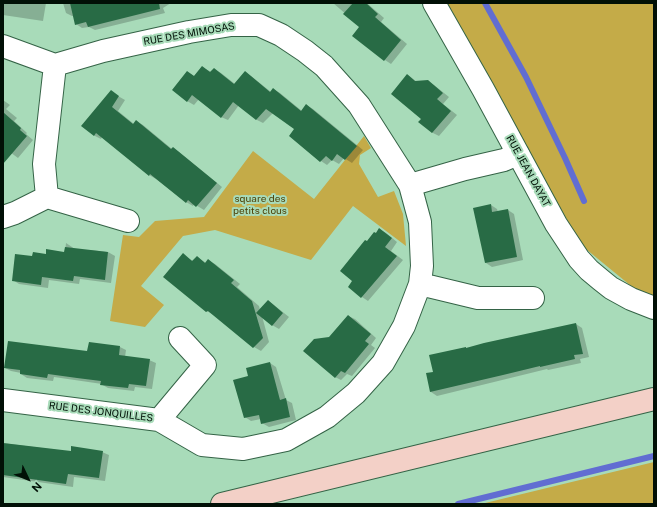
<!DOCTYPE html>
<style>
body{margin:0}
#map{position:relative;width:657px;height:507px;overflow:hidden;background:#a8dbb9;font-family:"Public Sans",sans-serif}
canvas{display:block}
.frame{position:absolute;inset:0;border:4px solid #011006;pointer-events:none}
.north{position:absolute;left:8px;top:459px;width:40px;height:40px;-webkit-text-stroke:3px #a8dbb9;paint-order:stroke;rotate:133deg;font-size:11px;font-weight:700;line-height:16px;text-align:center;color:#011006}
.north::after{content:'';display:block;margin:auto;width:14px;height:18px;background:#011006;clip-path:polygon(50% 0,100% 100%,50% 72%,0 100%)}
</style>
<div id="map">
<canvas width="657" height="507"></canvas>
<div class="frame"></div>
<div class="north">N</div>
</div>
<script>
const c = document.querySelector('canvas').getContext('2d');
c.lineJoin = 'round';
function paint(path, color) { c.fillStyle = color; c.fill(path, 'evenodd'); }
const poly = rows => new Path2D(rows.map(r => 'M' + r).join(''));
function strokePath(path, color, width, dash) { c.strokeStyle = color; c.lineWidth = width; c.lineCap = dash ? 'butt' : 'round'; c.setLineDash(dash || []); c.stroke(path); }
function write(font, color, halo, rows, align = 'center') {
  c.font = font + ' "Public Sans",sans-serif'; c.lineWidth = 4; c.setLineDash([]); c.textBaseline = 'middle'; c.strokeStyle = halo; c.fillStyle = color; for (const [text, x, y, turn = 0] of rows) {
    c.save(); c.translate(x, y); c.rotate((+turn || 0) * Math.PI / 180); c.textAlign = isNaN(turn) ? turn : align; if (halo) c.strokeText(text, 0, 0); c.fillText(text, 0, 0); c.restore();
  }
}
const green = poly([
 [446,3,654,3,654,296,636,290,581,245],
 [364,136,371,148,360,155,359,164,378,197,394,191,403,214,406,246,353,206,311,260,215,230,183,236,141,286,164,305,145,327,110,321,123,235,139,237,155,221,204,217,253,151,314,199],
 [654,462,654,504,481,504]
]);
const shadow = poly([
 [3,3,46,3,43,21,3,15],
 [63,3,171,3,163,8,165,13,95,30,89,27,82,28,76,24,74,16,72,16,66,13],
 [333,3,369,3,368,4,384,18,381,22,407,44,391,64,385,60,354,36,361,27],
 [202,67,211,72,214,69,221,73,235,84,245,72,251,76,271,92,273,89,280,93,302,111,306,105,313,109,363,150,352,163,344,158,339,164,332,160,327,165,321,161,295,129,273,113,263,123,257,120,239,105,228,120,221,117,199,99,194,105,187,101,187,72,194,76],
 [408,75,417,82,427,81,434,85,449,97,443,104,457,115,439,136,433,133,420,122,423,119],
 [118,96,125,100,118,111,134,124,136,121,143,125,172,149,173,148,179,152,222,187,204,210,194,204,193,206,186,202,156,179,149,175,102,137,101,139,95,136,83,125],
 [3,100,10,105,6,109,17,118,14,121,27,133,26,134,33,140,18,158,3,147],
 [491,205,497,209,498,212,508,210,514,214,523,260,492,267,486,263],
 [379,229,386,233,397,242,391,251,403,260,368,301,362,297,349,287,354,281,367,243],
 [66,243,72,247,84,257,90,250,108,252,115,256,111,283,80,279,79,284,49,280,48,288,19,284,13,280,33,257,65,253],
 [183,255,193,261,197,257,206,263,208,260,215,264,240,284,237,287,259,306,260,310,268,301,274,305,289,317,279,329,272,325,262,316,269,342,261,351,254,347,214,315,207,311],
 [348,316,355,319,376,338,371,345,375,348,352,376,347,374,341,380,335,377],
 [576,324,582,328,589,357,580,359,581,363,548,370,547,369,437,396,431,392,434,372,466,348,467,349],
 [120,347,126,350,125,357,149,360,156,363,152,389,135,387,134,391,108,388,101,384,102,384,54,377,53,381,27,378,21,374,21,373,11,371,5,368],
 [270,363,276,367,286,400,292,403,296,420,269,427,262,423,261,419,251,421,245,417],
 [3,443,72,452,102,452,109,455,105,481,74,477,73,487,3,477]
]);
const stream = poly([
 [485,3,526,77,565,158,584,201],
 [458,504,654,456]
]);
const building = poly([
 [70,3,159,3,160,9,88,27,86,22,75,25],
 [353,3,366,3,378,14,375,17,401,40,384,61,352,36,359,27,343,14],
 [202,66,210,72,214,68,234,84,245,71,270,92,273,88,301,111,306,104,357,146,345,160,337,154,332,161,326,156,320,162,289,136,294,129,266,109,256,120,233,102,221,118,192,95,187,102,172,90,187,71,194,76],
 [407,74,415,81,428,80,443,93,437,99,451,111,432,133,418,122,421,119,391,94],
 [111,90,119,96,112,107,133,124,136,120,171,149,173,147,217,183,196,207,188,200,186,203,150,174,149,176,96,133,94,136,81,126],
 [3,112,21,128,20,130,27,136,3,164],
 [491,204,492,212,508,209,517,257,485,263,473,208],
 [379,228,392,238,385,247,397,256,361,298,348,287,352,281,340,271,365,240,367,241,374,232,376,233],
 [65,247,108,252,105,280,74,276,73,281,42,277,41,285,12,281,15,254,32,256,33,252,46,254,46,249,64,252],
 [183,253,192,261,197,256,205,263,208,259,234,280,231,283,252,301,263,338,253,348,208,311,206,312,163,277],
 [268,300,283,313,272,326,256,313],
 [348,315,371,334,365,341,369,344,345,373,341,371,335,378,303,351,314,339,329,337],
 [576,323,583,354,574,355,575,359,540,367,540,366,503,375,430,392,426,373,433,372,429,355,466,347,466,348,484,343],
 [8,341,87,351,89,342,120,346,119,355,150,359,146,386,129,384,128,388,100,385,101,381,77,378,48,374,47,378,20,374,20,370,4,368],
 [270,362,280,400,286,398,290,417,261,424,259,415,244,418,233,380,248,376,246,368],
 [3,443,71,451,71,446,103,451,99,478,68,474,66,484,3,475]
]);
const minor = poly([
 [3,46,55,65,103,51,189,32,231,25,259,25,281,35,305,51,324,66,359,105,410,185,420,222,422,266,420,284,404,326,383,363,356,393,327,417,286,440,243,449,202,445,159,420,3,400],
 [410,185,465,169,504,160,518,154],
 [47,197,44,164,55,65],
 [47,197,128,221],
 [3,217,15,213,47,197],
 [420,284,478,298,533,298],
 [159,420,205,365,180,338]
]);
const tertiary = poly([
 [434,3,483,89,556,224,579,259,589,270,601,280,611,288,631,299,654,308]
]);
const secondary = poly([
 [222,504,654,399]
]);
const streetNames = [
 ["RUE DES MIMOSAS",189,34,-10],
 ["RUE JEAN DAYAT",528,171,61],
 ["RUE DES JONQUILLES",101,412,7]
];
const parkNames = [
 ["square des",260,199],
 ["petits clous",260,211]
];
paint(green, '#c4ab48');
paint(shadow, '#0003');
strokePath(stream, '#616dd2', 6);
paint(building, '#286b45');
strokePath(minor, '#346346', 24);
strokePath(tertiary, '#346346', 24);
strokePath(secondary, '#346346', 24);
strokePath(minor, '#fff', 22);
strokePath(tertiary, '#fff', 22);
strokePath(secondary, '#f3d0c7', 22);
write('10px', '#011006', '#a8dbb9', streetNames);
write('10px', '#4c3f05', '#a8dbb9', parkNames);
</script>
